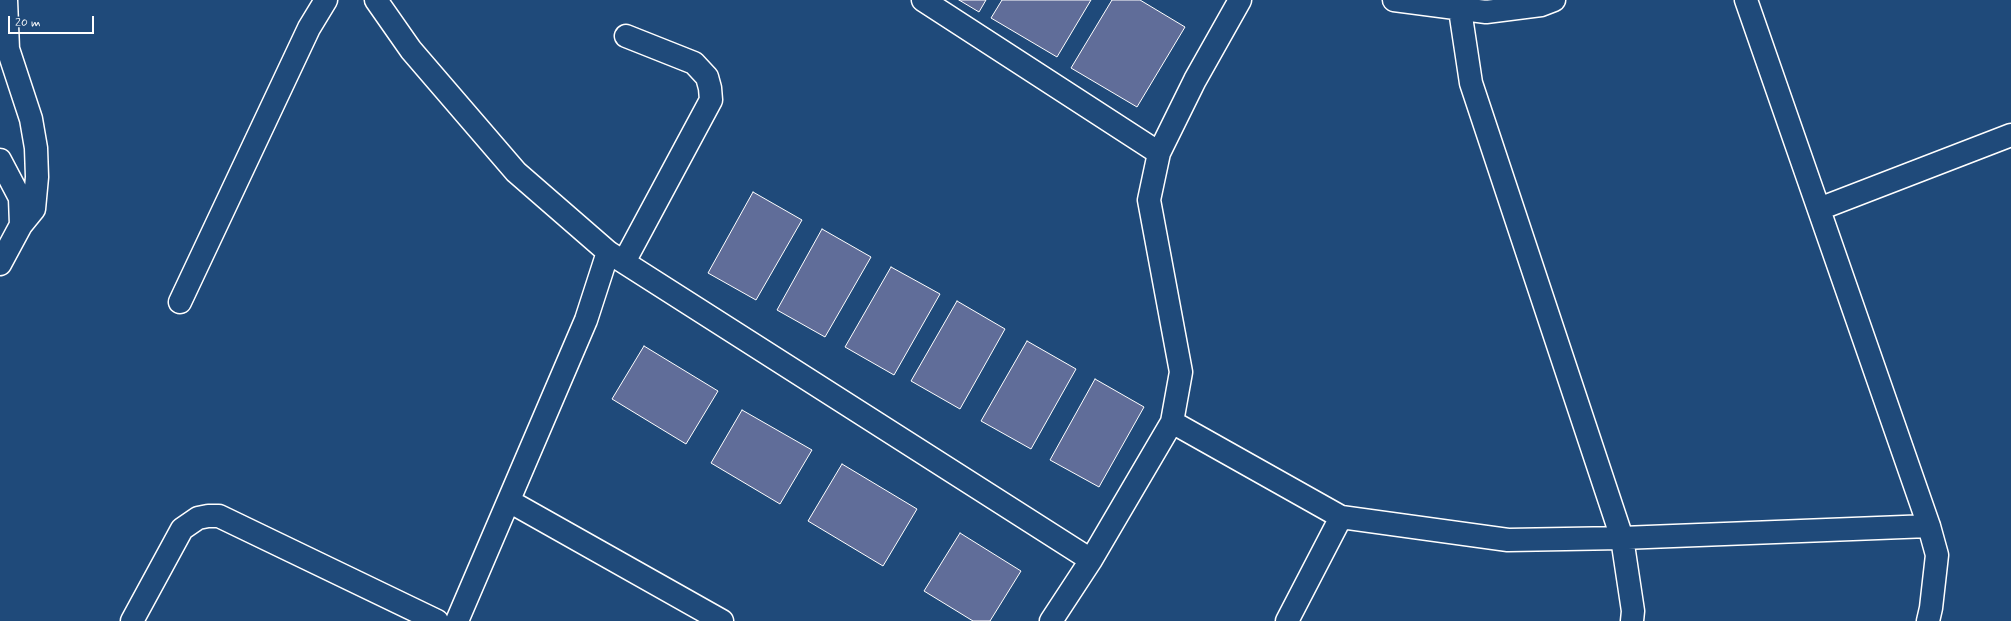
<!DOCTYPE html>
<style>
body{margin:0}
#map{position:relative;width:2011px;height:621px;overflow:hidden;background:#1f4a7a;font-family:Mynerve,sans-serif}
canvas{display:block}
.scale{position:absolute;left:8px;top:16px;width:86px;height:18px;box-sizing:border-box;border:2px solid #fff;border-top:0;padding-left:5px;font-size:12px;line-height:14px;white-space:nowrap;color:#fff;-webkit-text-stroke:3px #1f4a7a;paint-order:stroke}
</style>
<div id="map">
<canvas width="2011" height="621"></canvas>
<div class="scale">20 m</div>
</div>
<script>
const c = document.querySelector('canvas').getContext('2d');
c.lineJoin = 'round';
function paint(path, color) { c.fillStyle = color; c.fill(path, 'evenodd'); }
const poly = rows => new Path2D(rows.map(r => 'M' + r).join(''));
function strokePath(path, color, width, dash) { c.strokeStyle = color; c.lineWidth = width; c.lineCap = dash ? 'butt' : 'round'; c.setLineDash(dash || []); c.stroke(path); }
const building = poly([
 [959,0,986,0,979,12,959,0],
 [1002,0,1091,0,1057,57,991,18,1002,0],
 [1112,0,1140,0,1185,27,1137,107,1071,68,1112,0],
 [753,192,802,220,756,300,708,273,753,192],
 [822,229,871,257,825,337,777,310,822,229],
 [891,267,940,294,894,375,845,347,891,267],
 [957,301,1005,329,960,409,911,381,957,301],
 [1027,341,1076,369,1031,449,981,421,1027,341],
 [644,346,718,391,686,444,612,399,644,346],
 [1095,379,1144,407,1099,487,1050,460,1095,379],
 [742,410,812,450,780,504,711,463,742,410],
 [842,464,917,509,883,566,808,521,842,464],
 [960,533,1021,571,990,621,973,621,924,591,960,533]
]);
const minor = poly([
 [6,0,8,49,31,119,36,148,37,177,34,209,21,225],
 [376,0,411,50,516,172,608,252,1091,560,1172,422,1181,372,1149,200,1159,153,923,0],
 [1394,0,1486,12,1541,5,1554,0],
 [1746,0,1929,526,1937,555,1931,608,1928,621],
 [1460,10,1471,83,1622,538,1633,611,1632,621],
 [1159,153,1195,80,1240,0],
 [0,160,20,198,21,225,0,264],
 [1819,209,2011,135],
 [624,262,711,100,710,88,707,77,694,63,626,36],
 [180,302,309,28,326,0],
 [1172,422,1341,517,1508,540,1622,538,1929,526],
 [509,501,722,621],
 [132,621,182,529,198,518,208,516,219,516,437,621],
 [457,621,586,320,608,252],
 [1051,621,1091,560],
 [1287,621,1341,517]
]);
paint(building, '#606d99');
strokePath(building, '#fff', 1);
strokePath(minor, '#fff', 25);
strokePath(minor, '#1f4a7a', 22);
</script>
